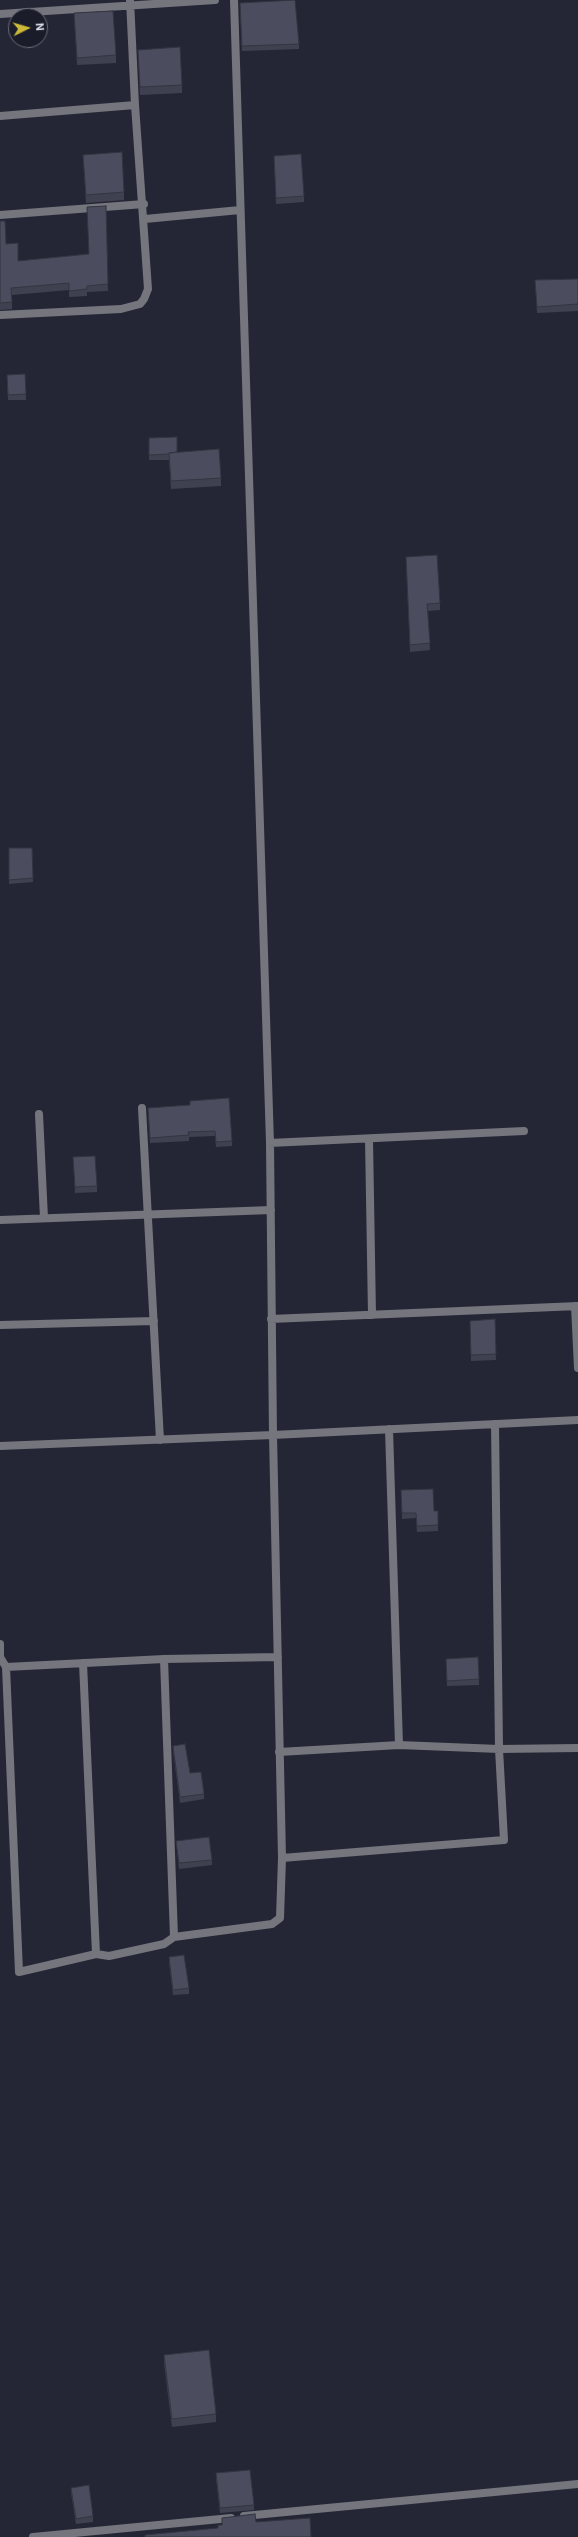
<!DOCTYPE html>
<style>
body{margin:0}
#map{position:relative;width:578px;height:2537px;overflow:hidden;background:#252635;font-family:Roboto,sans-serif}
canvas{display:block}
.north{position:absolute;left:8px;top:8px;width:40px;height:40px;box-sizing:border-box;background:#1b1c2a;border:1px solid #696a76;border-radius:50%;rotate:85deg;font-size:11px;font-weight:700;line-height:16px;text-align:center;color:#dddee8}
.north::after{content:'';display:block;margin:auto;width:14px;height:18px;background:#ccb938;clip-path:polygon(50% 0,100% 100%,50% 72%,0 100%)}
</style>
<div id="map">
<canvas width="578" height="2537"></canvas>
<div class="north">N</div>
</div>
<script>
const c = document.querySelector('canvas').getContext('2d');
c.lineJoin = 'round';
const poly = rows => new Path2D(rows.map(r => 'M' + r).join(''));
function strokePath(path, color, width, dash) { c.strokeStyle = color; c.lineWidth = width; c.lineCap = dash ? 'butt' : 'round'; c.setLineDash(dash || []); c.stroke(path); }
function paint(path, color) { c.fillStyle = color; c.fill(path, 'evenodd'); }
const minor = poly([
 [0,14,215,0],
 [0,116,135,105,130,0],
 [0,215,144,204],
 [145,219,240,210],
 [0,315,121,309,140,304,144,299,148,289,135,105],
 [142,1108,160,1440],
 [39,1114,44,1218],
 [369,1139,372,1315],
 [270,1143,524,1131],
 [0,1220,271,1210],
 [575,1306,578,1368],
 [271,1319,578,1306],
 [0,1325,154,1321],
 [389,1429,399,1745],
 [0,1446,273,1435,270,1143,234,0],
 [0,1644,0,1657,6,1667,19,1972,96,1954,109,1956,164,1944,174,1937,272,1924,280,1918,282,1858,273,1435,578,1420],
 [164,1659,174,1937],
 [83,1663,96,1954],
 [6,1667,164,1659,278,1657],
 [279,1752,399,1745,499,1749,578,1748],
 [282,1858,504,1840,499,1749,495,1424],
 [244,2516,578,2484],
 [33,2537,231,2518]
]);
const wall = poly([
 [240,8,299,44,299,49,242,51],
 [74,13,116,55,116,63,77,65],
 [138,50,182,85,182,93,140,95],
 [83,155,124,192,124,200,86,203],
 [274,156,304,196,304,202,276,204],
 [106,206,108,291,87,292,87,296,69,297,69,290,12,295,12,309,0,310,0,221,6,244,18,261,89,254,87,207],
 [578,279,578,311,537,313,535,280],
 [25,374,26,400,8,400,7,375],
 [149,438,177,452,221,478,221,486,171,489,169,460,149,460],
 [406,557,440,603,440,610,428,611,430,650,410,652],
 [9,848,32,848,33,882,9,884],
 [190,1105,232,1141,232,1146,216,1147,215,1136,189,1137,189,1141,150,1143,148,1108],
 [73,1157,97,1186,97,1192,75,1193],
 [495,1319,496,1360,471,1361,470,1321],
 [401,1490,434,1511,438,1511,438,1531,417,1532,416,1518,402,1519],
 [446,1664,479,1679,479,1685,447,1686],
 [173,1746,204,1794,204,1799,180,1803,173,1751],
 [176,1841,212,1860,212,1865,179,1869],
 [169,1957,189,1988,189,1994,173,1995,169,1963],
 [164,2355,216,2414,216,2422,172,2427,164,2363],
 [216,2473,254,2505,254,2510,220,2513,216,2479],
 [71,2488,93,2516,93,2522,76,2524,71,2493]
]);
const building = poly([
 [295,0,299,44,242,46,240,3,295,0],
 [113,11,116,55,77,58,74,13,113,11],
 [180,47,182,85,140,87,138,50,180,47],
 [122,152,124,192,86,195,83,155,122,152],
 [301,154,304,196,276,198,274,156,301,154],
 [106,206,108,284,87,286,87,289,69,291,69,283,11,288,12,302,0,303,0,221,5,221,6,244,18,243,18,261,89,254,87,207,106,206],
 [578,279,578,304,537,307,535,280,578,279],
 [25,374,26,394,8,395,7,375,25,374],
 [177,437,177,452,169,453,169,454,149,455,149,438,177,437],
 [219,449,221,478,171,481,169,453,219,449],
 [437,555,440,603,427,604,430,643,410,645,406,557,437,555],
 [9,848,32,848,33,878,9,880,9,848],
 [229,1098,232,1141,216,1142,215,1131,188,1132,189,1135,150,1138,148,1108,190,1105,190,1101,229,1098],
 [95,1156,97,1186,75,1187,73,1157,95,1156],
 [495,1319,496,1354,471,1355,470,1321,495,1319],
 [433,1489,434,1511,438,1511,438,1525,417,1526,416,1513,402,1513,401,1490,433,1489],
 [478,1657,479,1679,447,1681,446,1659,478,1657],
 [185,1744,190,1773,201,1772,204,1794,180,1797,173,1746,185,1744],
 [209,1837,212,1860,179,1863,176,1841,209,1837],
 [184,1955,189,1988,173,1990,169,1957,184,1955],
 [209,2350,216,2414,172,2419,164,2355,209,2350],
 [250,2470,254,2505,220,2508,216,2473,250,2470],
 [89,2485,93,2516,76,2519,71,2488,89,2485],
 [255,2514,256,2522,310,2518,311,2537,145,2537,145,2535,218,2528,218,2525,222,2525,222,2518,255,2514]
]);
strokePath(minor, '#74757d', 8);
paint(wall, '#404150');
paint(building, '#4b4c5d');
strokePath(building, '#343541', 1);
</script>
